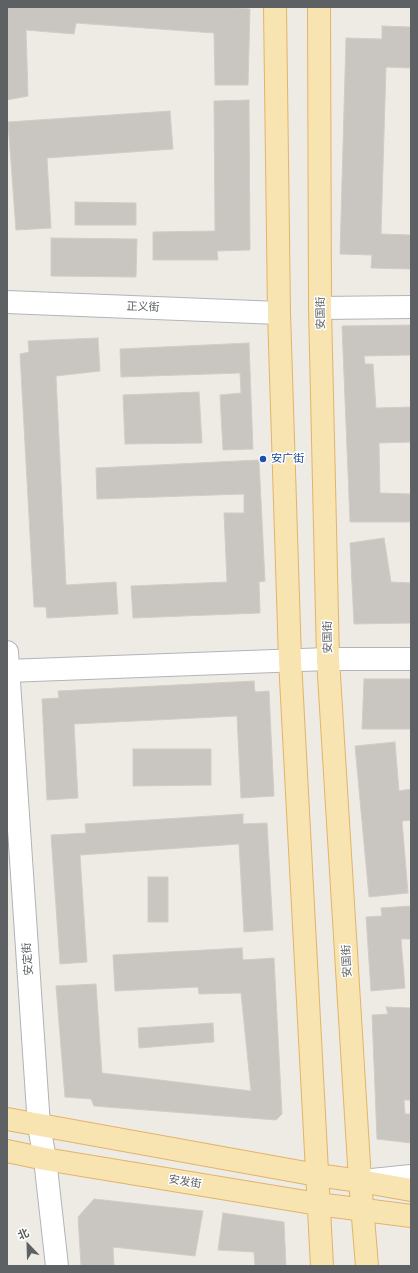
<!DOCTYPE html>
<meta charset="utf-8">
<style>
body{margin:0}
#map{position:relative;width:418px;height:1273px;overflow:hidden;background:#eeebe5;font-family:Cabin,"Noto Sans SC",sans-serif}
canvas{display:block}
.frame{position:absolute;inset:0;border:8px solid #5d6164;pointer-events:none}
.north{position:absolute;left:8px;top:1225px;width:40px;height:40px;-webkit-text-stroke:3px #fff;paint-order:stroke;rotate:337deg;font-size:11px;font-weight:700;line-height:16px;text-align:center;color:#5d6164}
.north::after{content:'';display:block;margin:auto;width:14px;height:18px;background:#5d6164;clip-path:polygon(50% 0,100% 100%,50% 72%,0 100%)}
</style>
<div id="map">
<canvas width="418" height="1273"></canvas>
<div class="frame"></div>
<div class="north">北</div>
</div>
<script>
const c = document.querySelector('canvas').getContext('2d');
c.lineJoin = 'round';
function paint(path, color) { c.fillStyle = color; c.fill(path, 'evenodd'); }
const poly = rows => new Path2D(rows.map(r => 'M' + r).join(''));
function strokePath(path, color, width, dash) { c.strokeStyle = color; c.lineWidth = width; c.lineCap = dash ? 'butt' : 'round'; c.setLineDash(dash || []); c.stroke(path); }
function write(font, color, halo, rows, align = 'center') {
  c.font = font + ' Cabin,"Noto Sans SC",sans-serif'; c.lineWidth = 3; c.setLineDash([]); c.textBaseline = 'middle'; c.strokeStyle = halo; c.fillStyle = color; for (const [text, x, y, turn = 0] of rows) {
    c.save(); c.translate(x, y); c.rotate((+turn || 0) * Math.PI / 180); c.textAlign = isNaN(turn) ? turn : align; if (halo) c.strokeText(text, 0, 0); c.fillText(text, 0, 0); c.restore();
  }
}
const building = poly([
 [7,7,227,7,250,9,248,85,215,85,214,33,76,23,74,34,26,30,28,96,7,100,7,7],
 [382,26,411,27,411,68,386,67,381,234,411,235,411,269,371,268,372,255,340,254,346,38,382,39,382,26],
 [249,100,250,250,217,251,218,260,153,260,153,232,215,231,214,101,249,100],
 [170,111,173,149,47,158,51,228,16,230,8,122,170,111],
 [75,202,136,203,136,225,75,225,75,202],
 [51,238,137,239,136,277,51,276,51,238],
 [411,325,411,355,364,356,365,364,373,364,376,408,411,407,411,442,379,443,380,493,411,494,411,522,350,522,342,326,411,325],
 [98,338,100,371,56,376,66,585,116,582,118,614,47,618,46,607,34,607,20,354,29,352,28,341,98,338],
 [249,343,253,449,223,450,220,395,241,393,240,373,121,377,120,349,249,343],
 [199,392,202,443,125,444,123,395,199,392],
 [259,460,265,581,259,582,260,613,133,618,131,586,227,582,224,513,244,513,244,494,97,499,96,468,259,460],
 [384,538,391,582,411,583,411,623,354,624,350,543,384,538],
 [364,679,411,679,411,729,362,729,364,679],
 [254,681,255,692,269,691,274,796,241,798,237,716,74,724,78,798,47,800,42,699,59,698,58,691,254,681],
 [395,742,399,791,411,789,411,820,402,821,408,893,369,897,355,746,395,742],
 [133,749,211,749,211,785,133,786,133,749],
 [243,814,243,824,267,823,273,930,244,932,239,844,80,855,87,962,60,964,51,835,86,833,85,824,243,814],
 [148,877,168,877,168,922,148,922,148,877],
 [411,906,411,939,401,939,405,988,371,991,366,917,382,916,381,908,411,906],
 [242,948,243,960,274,958,282,1114,276,1120,94,1106,91,1099,65,1097,56,986,96,984,102,1073,251,1091,241,993,199,994,198,987,115,991,113,955,242,948],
 [386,1007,411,1008,411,1100,404,1100,405,1114,411,1114,411,1143,377,1139,372,1015,388,1014,386,1007],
 [213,1023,214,1042,139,1048,138,1028,213,1023],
 [94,1199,203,1211,195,1256,113,1247,114,1266,81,1266,78,1217,94,1199],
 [223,1213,284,1222,286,1266,255,1266,254,1252,218,1250,223,1213]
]);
const street = poly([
 [7,652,39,1126,45,1159,57,1266]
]);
const secondary = poly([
 [7,302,279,313],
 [320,308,411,307],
 [7,671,328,659,411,659],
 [372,1180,411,1176]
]);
const primary = poly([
 [275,7,279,313,290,660,322,1266],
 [319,7,320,308,328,659,360,1181,367,1266],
 [7,1119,317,1175,360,1181,411,1190],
 [7,1151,45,1159,318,1204,411,1216]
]);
const markers = [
 [263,459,4,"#1a4fb4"]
];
const streetNames = [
 ["正义街",143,307,2],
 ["安国街",321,313,-91],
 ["安国街",328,637,-91],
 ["安定街",28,959,-94],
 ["安国街",347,961,-93],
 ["安发街",185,1182,9]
];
const transitNames = [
 ["安广街",271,459]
];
paint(building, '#c9c6c2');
strokePath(building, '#d2ccc4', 1);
strokePath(street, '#b0b3b6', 24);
strokePath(secondary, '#b1b5b9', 24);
strokePath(primary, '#e4b368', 24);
strokePath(street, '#fff', 22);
strokePath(secondary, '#fff', 22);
strokePath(primary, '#f7e4b1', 22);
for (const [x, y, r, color] of markers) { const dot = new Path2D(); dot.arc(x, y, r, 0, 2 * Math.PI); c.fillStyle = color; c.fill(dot); strokePath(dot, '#fff', 1.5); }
write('11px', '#5d6164', '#fff', streetNames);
write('11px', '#164399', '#fff', transitNames, 'left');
</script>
